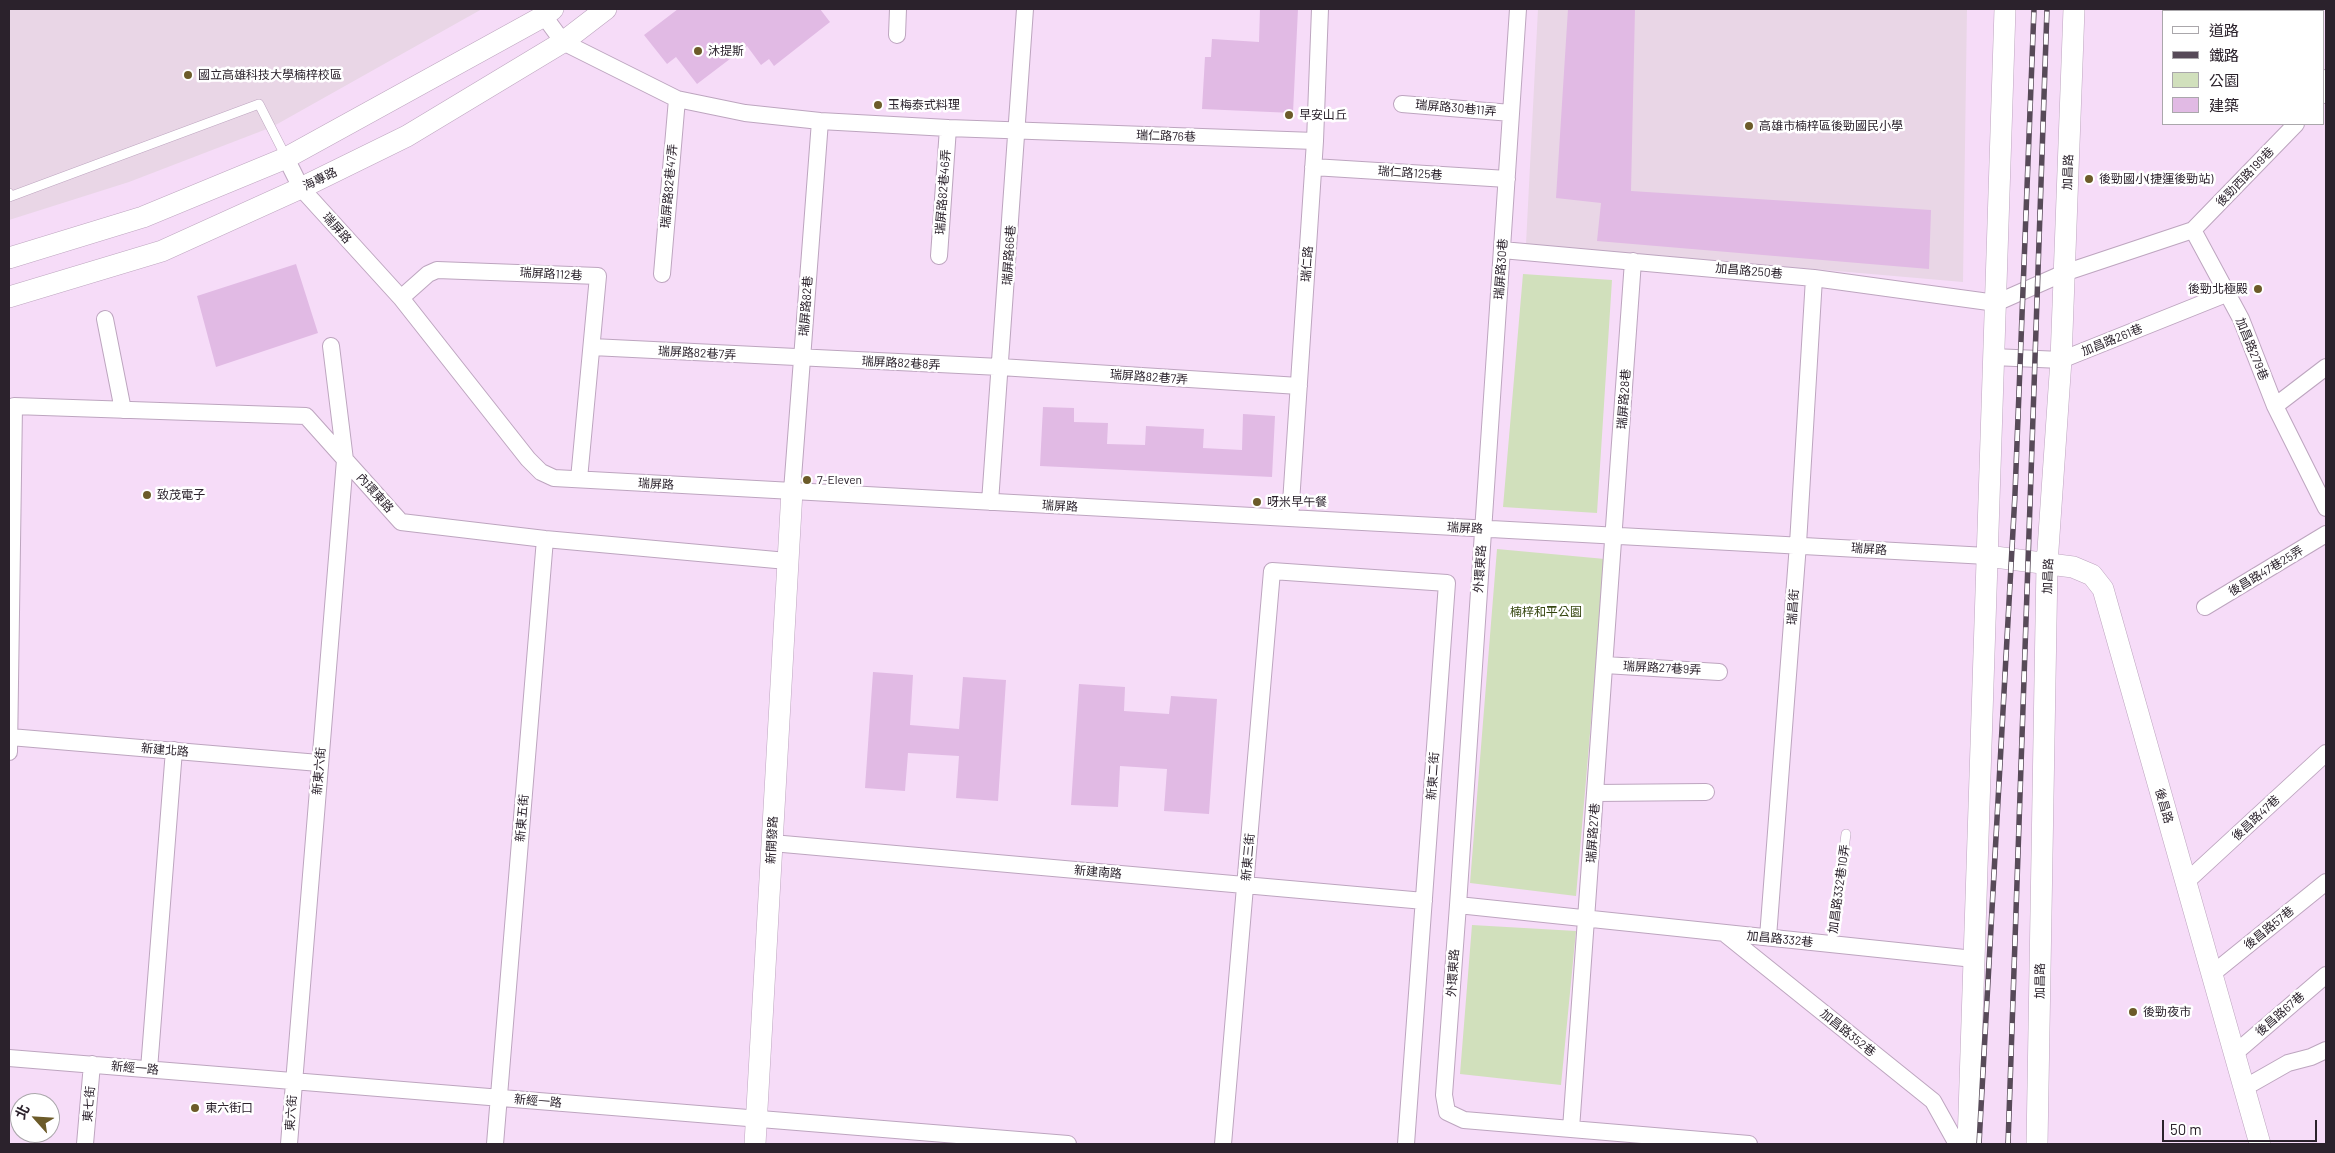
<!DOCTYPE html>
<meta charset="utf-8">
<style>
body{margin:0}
#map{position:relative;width:2335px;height:1153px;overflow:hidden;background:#f6dcf8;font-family:Barlow,"Noto Sans TC",sans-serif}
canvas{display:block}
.frame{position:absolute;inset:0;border:10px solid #2b222c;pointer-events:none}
.legend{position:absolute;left:2162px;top:10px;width:162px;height:115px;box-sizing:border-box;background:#fff;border:1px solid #aaa7ab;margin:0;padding:6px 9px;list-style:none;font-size:15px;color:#2b222c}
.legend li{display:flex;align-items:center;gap:10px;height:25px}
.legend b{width:25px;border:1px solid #aaa7ab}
.north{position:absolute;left:10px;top:1093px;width:50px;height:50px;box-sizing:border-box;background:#fff;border:1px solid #aaa7ab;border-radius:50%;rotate:296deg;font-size:14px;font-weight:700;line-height:20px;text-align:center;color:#2b222c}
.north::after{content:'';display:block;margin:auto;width:18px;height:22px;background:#6c5b29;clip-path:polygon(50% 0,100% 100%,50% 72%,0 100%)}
.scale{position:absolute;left:2162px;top:1120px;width:155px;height:22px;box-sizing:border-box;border:2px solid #2b222c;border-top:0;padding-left:6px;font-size:15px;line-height:18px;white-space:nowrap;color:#2b222c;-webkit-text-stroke:4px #fff;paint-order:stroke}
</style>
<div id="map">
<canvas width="2335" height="1153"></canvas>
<div class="frame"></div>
<ul class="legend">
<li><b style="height:6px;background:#fff"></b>道路</li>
<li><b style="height:6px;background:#574a58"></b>鐵路</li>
<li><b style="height:14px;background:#d1e0bc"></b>公園</li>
<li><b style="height:14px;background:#e1bae4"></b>建築</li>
</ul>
<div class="north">北</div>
<div class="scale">50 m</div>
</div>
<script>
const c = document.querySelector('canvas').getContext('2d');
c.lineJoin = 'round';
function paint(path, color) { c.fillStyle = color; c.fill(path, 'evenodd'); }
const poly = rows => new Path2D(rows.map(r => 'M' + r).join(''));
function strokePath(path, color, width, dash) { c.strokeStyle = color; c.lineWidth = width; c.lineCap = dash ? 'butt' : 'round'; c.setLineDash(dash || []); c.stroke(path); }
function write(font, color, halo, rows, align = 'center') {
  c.font = font + ' Barlow,"Noto Sans TC",sans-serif'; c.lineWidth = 5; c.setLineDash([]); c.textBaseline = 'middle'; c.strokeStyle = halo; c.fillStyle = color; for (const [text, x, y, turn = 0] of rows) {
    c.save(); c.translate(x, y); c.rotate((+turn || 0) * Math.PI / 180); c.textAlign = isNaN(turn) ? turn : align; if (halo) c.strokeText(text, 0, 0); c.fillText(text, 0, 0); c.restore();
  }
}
const education = poly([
 [9,9,482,9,272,127,129,182,9,220],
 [1538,9,1967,9,1963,282,1526,244]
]);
const green = poly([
 [1523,274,1612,280,1597,513,1503,507],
 [1497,549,1605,559,1576,896,1470,883],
 [1472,925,1576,931,1561,1085,1460,1074]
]);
const building = poly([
 [678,9,820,9,830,22,774,66,769,59,761,65,747,46,697,84,676,57,667,64,644,35],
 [1260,9,1298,9,1293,113,1202,109,1205,57,1211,57,1212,39,1259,42],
 [1568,9,1635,9,1631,191,1931,210,1929,269,1597,241,1601,203,1556,198],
 [296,264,318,333,216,367,197,296],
 [1043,407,1074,408,1074,422,1108,423,1107,444,1145,445,1146,426,1204,429,1203,448,1242,450,1243,414,1275,416,1272,477,1040,466],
 [873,672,913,675,910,725,959,729,963,677,1006,680,998,801,956,798,959,756,908,753,905,791,865,788],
 [1079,684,1125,687,1124,711,1169,714,1171,696,1217,699,1209,814,1164,811,1167,769,1120,766,1118,807,1071,805]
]);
const service = poly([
 [9,193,9,197,259,104,286,157],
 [1831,945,1846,834]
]);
const minor = poly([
 [1518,9,1458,905,1444,1095,1447,1112,1464,1120,1749,1144],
 [2258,9,2260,11],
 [2305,11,2308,9],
 [544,16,563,42,677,99,745,113,820,121,948,128,1315,141],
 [897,35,898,9],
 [2324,78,2326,81],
 [2324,95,2326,93],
 [1402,104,1511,113],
 [286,158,301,188,401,298,528,459,541,472,554,478,1987,556],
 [1313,167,1507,179],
 [2193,230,2241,319,2275,406,2326,508],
 [1502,250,1814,278,1996,303,2064,273,2193,230,2296,124],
 [939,256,948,128],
 [662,274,677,99],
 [401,298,428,274,437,270,598,276,579,479],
 [105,319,123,410],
 [592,347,1000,367,1299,386],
 [1993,357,2061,360,2226,294],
 [2275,406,2326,367],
 [792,491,820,121],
 [990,502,1025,9],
 [1290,518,1315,141,1320,9],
 [2205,607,2326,534],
 [1605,665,1719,672],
 [10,737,319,763],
 [9,752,14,406,306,416,401,522,545,539,787,561],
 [1596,793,1706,792],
 [772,843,1424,901],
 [2186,882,2326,753],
 [1458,905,1974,959],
 [1724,933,1933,1101,1957,1144],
 [1768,937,1798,544,1814,278],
 [2212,974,2326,882],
 [2234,1054,2326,975],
 [9,1058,1068,1144],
 [149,1069,174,750],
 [2244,1088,2288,1063,2311,1057,2326,1050],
 [1571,1129,1633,261],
 [85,1144,92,1064],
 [289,1144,345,460,331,346],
 [495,1144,545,539],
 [1223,1144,1272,571,1447,583,1406,1144]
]);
const tertiary = poly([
 [9,258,143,217,286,158,544,16,553,9],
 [9,297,162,251,301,188,407,136,563,42,606,9],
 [1987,556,2073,567,2092,575,2103,589,2260,1144],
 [755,1144,792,491],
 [1968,1144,2005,9],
 [2037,1144,2047,564,2061,360,2074,9]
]);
const rail = poly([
 [1979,1144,2015,494,2034,9],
 [2008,1144,2047,9]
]);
const markers = [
 [698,51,5,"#6c5b29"],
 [188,75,5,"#6c5b29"],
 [878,105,5,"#6c5b29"],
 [1289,115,5,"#6c5b29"],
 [1749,126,5,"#6c5b29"],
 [2089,179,5,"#6c5b29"],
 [2258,289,5,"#6c5b29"],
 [807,480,5,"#6c5b29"],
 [147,495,5,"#6c5b29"],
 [1257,502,5,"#6c5b29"],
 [2133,1012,5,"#6c5b29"],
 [195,1108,5,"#6c5b29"]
];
const poiNames = [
 ["沐提斯",708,51],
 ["國立高雄科技大學楠梓校區",198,75],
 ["玉梅泰式料理",888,105],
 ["早安山丘",1299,115],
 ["高雄市楠梓區後勁國民小學",1759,126],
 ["後勁國小(捷運後勁站)",2099,179],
 ["後勁北極殿",2248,289,"right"],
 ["7-Eleven",817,480],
 ["致茂電子",157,495],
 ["呀米早午餐",1267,502],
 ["後勁夜市",2143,1012],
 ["東六街口",205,1108]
];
const streetNames = [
 ["瑞屏路30巷11弄",1456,108,5],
 ["瑞仁路76巷",1166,136,2],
 ["加昌路",2068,172,-88],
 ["瑞仁路125巷",1410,173,4],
 ["後勁西路199巷",2245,177,-46],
 ["海專路",320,179,-26],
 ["瑞屏路82巷47弄",669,186,-85],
 ["瑞屏路82巷46弄",943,192,-86],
 ["瑞屏路",337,228,48],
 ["瑞屏路66巷",1009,255,-86],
 ["瑞仁路",1307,264,-86],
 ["瑞屏路30巷",1501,269,-86],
 ["加昌路250巷",1749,271,5],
 ["瑞屏路112巷",551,274,3],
 ["瑞屏路82巷",806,306,-86],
 ["加昌路261巷",2112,340,-22],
 ["加昌路279巷",2252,349,68],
 ["瑞屏路82巷7弄",697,353,3],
 ["瑞屏路82巷8弄",901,363,3],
 ["瑞屏路82巷7弄",1149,377,4],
 ["瑞屏路28巷",1624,399,-86],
 ["瑞屏路",656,484,3],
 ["內環東路",375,493,48],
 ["瑞屏路",1060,506,3],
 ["瑞屏路",1465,528,3],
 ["瑞屏路",1869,549,4],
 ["外環東路",1480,569,-86],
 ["後昌路47巷25弄",2266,571,-31],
 ["加昌路",2048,576,-88],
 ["瑞昌街",1793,607,-86],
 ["瑞屏路27巷9弄",1662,668,3],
 ["新建北路",165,750,5],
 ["新東六街",319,771,-85],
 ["新東二街",1433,776,-86],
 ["後昌路",2164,806,74],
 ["新東五街",522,818,-85],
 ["後昌路47巷",2256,818,-43],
 ["瑞屏路27巷",1593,833,-86],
 ["新開發路",772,840,-87],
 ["新東三街",1248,857,-85],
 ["新建南路",1098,872,5],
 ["加昌路332巷10弄",1839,889,-82],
 ["後昌路57巷",2269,928,-39],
 ["加昌路332巷",1780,939,6],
 ["外環東路",1453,973,-86],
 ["加昌路",2040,981,-89],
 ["後昌路67巷",2280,1014,-41],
 ["加昌路352巷",1848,1033,39],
 ["新經一路",135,1068,5],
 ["新經一路",538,1101,5],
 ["東七街",89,1104,-85],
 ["東六街",291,1113,-86]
];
const parkNames = [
 ["楠梓和平公園",1546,612]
];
paint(education, '#e9d6e6');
paint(green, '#d1e0bc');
paint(building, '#e1bae4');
strokePath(service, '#bda5bf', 10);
strokePath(minor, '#bda5bf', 18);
strokePath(tertiary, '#bda5bf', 22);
strokePath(service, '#fff', 9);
strokePath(minor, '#fff', 16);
strokePath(tertiary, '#fff', 21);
strokePath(rail, '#574a58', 5.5);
strokePath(rail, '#fff', 4, [11]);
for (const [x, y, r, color] of markers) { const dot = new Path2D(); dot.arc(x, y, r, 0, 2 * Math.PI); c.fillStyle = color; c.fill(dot); strokePath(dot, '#fff', 2); }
write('12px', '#2b222c', '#fff', poiNames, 'left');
write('12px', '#2b222c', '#fff', streetNames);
write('12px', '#33440d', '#fff', parkNames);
</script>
